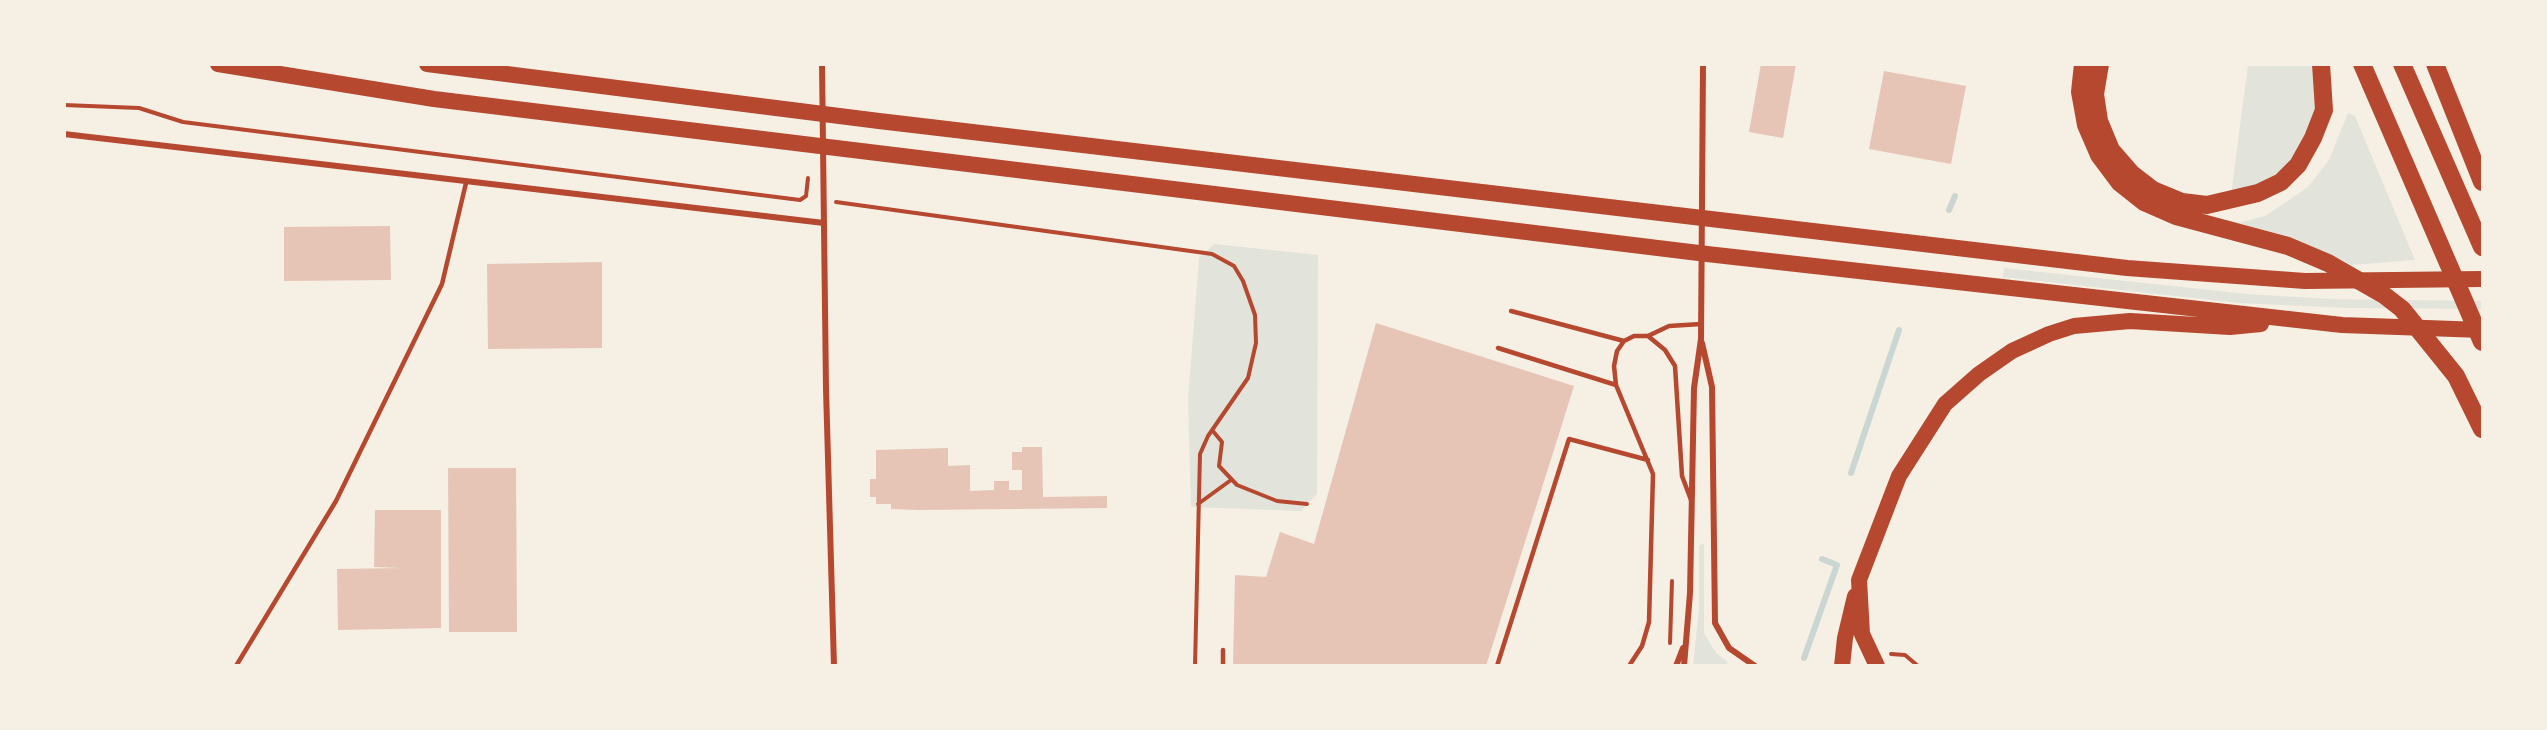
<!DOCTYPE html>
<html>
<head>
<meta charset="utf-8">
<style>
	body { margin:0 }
	#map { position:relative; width:2547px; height:730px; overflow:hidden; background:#f6efe4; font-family:"Alegreya Sans",sans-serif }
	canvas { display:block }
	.frame { position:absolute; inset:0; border:66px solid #f6efe4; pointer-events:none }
</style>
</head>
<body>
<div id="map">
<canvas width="2547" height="730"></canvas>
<div class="frame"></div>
</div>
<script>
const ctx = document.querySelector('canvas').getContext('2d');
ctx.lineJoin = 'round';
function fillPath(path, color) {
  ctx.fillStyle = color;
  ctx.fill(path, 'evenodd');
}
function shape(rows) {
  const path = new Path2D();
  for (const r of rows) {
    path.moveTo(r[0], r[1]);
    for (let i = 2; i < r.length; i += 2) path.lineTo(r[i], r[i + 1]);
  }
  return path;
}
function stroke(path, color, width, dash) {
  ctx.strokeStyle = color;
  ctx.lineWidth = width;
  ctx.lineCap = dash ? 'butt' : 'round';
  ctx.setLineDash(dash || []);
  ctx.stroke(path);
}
const green = shape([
	[2248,65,2323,65,2327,79,2295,168,2230,202],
	[2348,113,2355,116,2415,260,2352,265,2291,237,2238,223,2265,216,2308,187,2329,160],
	[1214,244,1318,255,1317,494,1301,511,1191,507,1188,399,1199,258],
	[2004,268,2247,294,2330,299,2482,301,2482,309,2348,308,2238,303,2003,277],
	[1704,544,1704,633,1716,653,1728,662,1726,665,1693,665,1699,609,1699,545]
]);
const stream = shape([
	[1949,210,1955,196],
	[1851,473,1899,330],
	[1804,658,1837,565,1822,559]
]);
const building = shape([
	[1761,64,1796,64,1783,138,1749,132],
	[1884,71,1966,86,1951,164,1869,149],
	[390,226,391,280,284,281,284,227],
	[602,262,602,348,488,349,487,264],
	[1376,323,1574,386,1486,666,1233,666,1235,575,1266,577,1280,532,1314,544],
	[1022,447,1042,447,1043,497,1107,496,1107,508,918,510,891,509,891,504,876,504,876,497,870,497,870,479,876,479,876,450,948,448,948,466,970,465,970,491,994,490,994,481,1009,481,1009,490,1022,490,1022,470,1012,470,1012,452,1022,452],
	[448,468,516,468,517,632,449,632],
	[375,510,441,510,441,628,338,630,337,569,401,568,374,567]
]);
const path = shape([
	[64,105,139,108,183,122,800,200,806,196,808,178],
	[836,202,1212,254,1234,266,1243,281,1255,315,1256,343,1248,378,1208,436,1200,454,1195,666],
	[1212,430,1222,442,1219,466,1237,485,1277,501,1307,504],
	[1198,504,1231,480],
	[1670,643,1672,581],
	[1891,654,1905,655,1918,666]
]);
const service = shape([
	[1511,311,1624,341],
	[1648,336,1665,350,1675,366,1682,476,1691,500],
	[1498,348,1616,385],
	[1223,650,1223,666],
	[236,666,336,501,442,284,466,183],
	[1497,666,1569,439,1648,460],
	[1629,666,1642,646,1649,622,1653,474,1616,385,1614,366,1617,351,1624,341,1634,336,1648,336,1669,326,1701,324]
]);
const minor = shape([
	[822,64,826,389,834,666],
	[64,134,824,223],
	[1702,343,1712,387,1715,623,1729,648,1755,666],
	[1676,666,1683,648],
	[1684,666,1690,593,1694,388,1701,339,1703,64]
]);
const trunk = shape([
	[218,64,434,99,1707,254,2342,325,2482,330],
	[427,64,879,121,2127,268,2305,281,2482,279],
	[1842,666,1845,638,1855,596],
	[1877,666,1862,634,1859,580,1899,476,1945,404,1979,374,2012,351,2049,334,2074,326,2130,321,2230,327,2261,324]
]);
const motorway = shape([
	[2083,64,2080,92,2086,125,2099,155,2120,183,2144,202,2176,216,2288,246,2328,263,2384,295,2402,309,2456,376,2482,429],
	[2100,64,2095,94,2099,121,2111,150,2131,173,2153,190,2182,202,2207,205,2258,193,2281,182,2298,165,2313,138,2324,110,2321,64],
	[2362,64,2482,342],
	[2402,64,2482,247],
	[2435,64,2482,182]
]);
fillPath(green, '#e2e4dc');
stroke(stream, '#c9d6d2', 6);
fillPath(building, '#e6c5b7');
stroke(path, '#b5482f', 4);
stroke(service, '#b5482f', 4.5);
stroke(minor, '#b5482f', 6);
stroke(trunk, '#b5482f', 16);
stroke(motorway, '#b5482f', 18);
</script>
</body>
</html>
